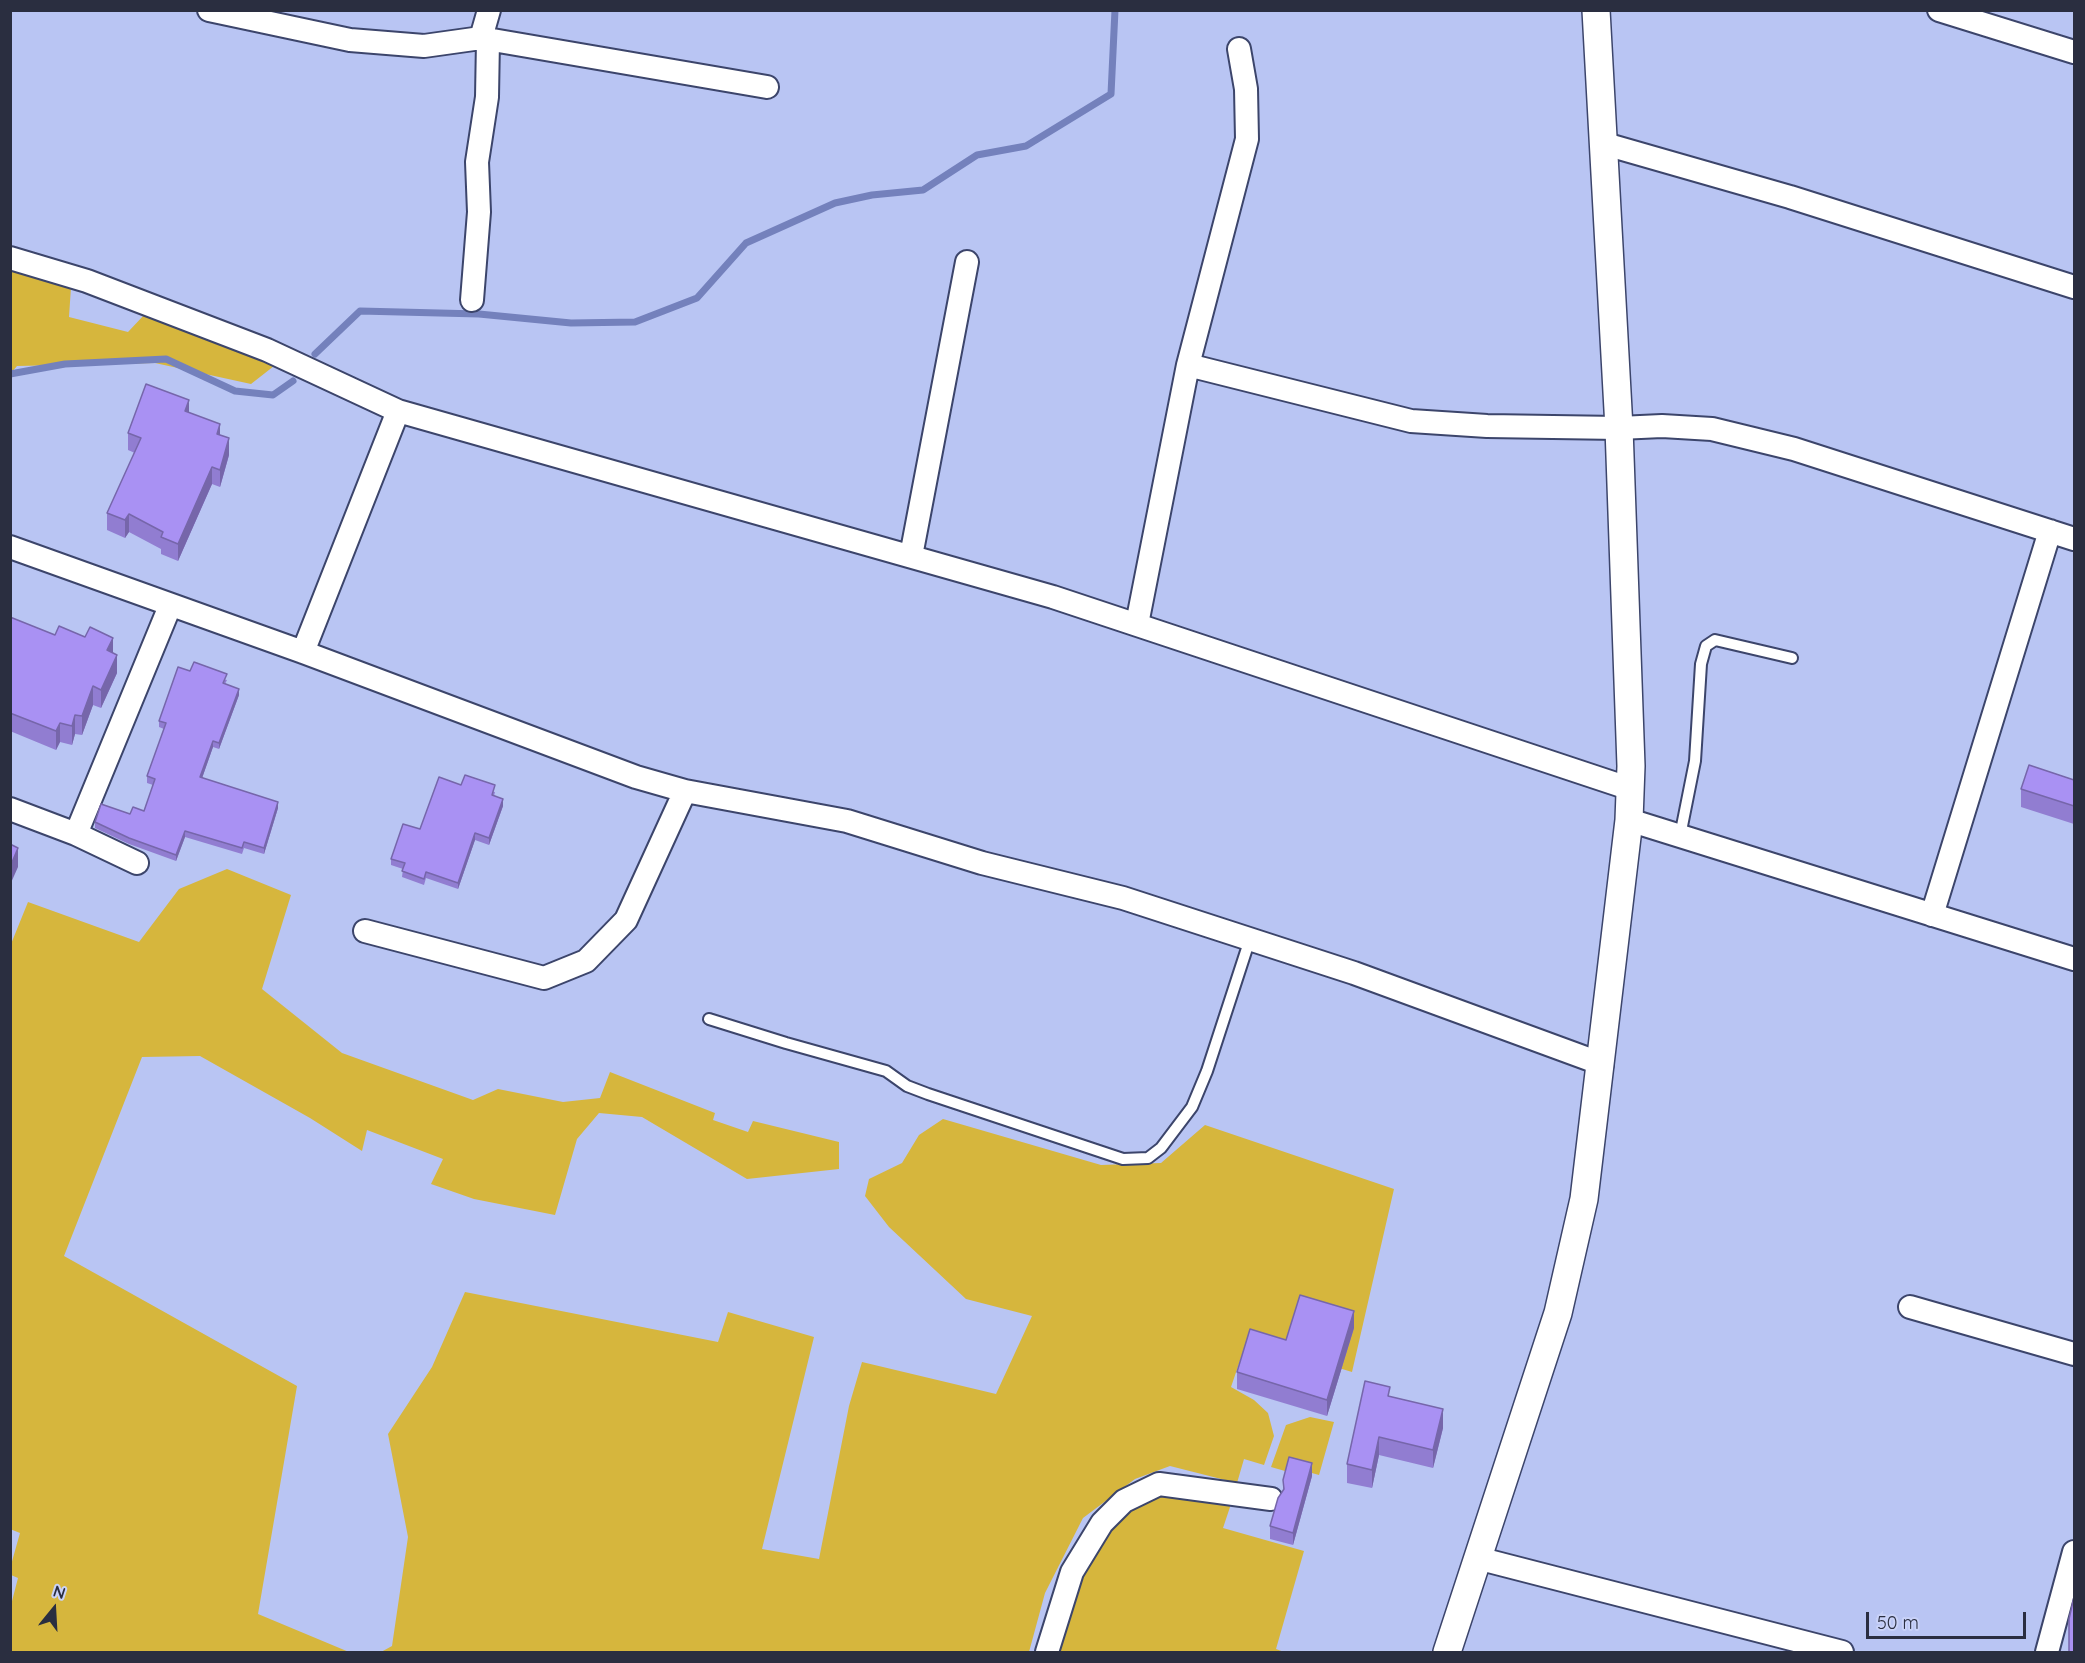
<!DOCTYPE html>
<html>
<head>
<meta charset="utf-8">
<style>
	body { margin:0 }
	#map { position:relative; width:2085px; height:1663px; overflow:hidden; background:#b9c5f3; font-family:Quicksand,sans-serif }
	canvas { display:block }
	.frame { position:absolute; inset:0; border:12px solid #2a2e40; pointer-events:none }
	.north { position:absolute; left:24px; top:1579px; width:60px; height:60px; -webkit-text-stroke:4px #c9d2f8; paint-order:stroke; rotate:18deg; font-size:16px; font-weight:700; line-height:24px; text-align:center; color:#2a2e40 }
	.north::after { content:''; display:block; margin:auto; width:21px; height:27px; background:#2a2e40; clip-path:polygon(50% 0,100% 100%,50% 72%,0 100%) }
	.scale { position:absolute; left:1866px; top:1612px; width:160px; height:27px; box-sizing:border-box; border:3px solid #2a2e40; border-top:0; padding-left:8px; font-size:18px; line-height:21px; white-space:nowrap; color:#2a2e40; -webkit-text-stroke:4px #c9d2f8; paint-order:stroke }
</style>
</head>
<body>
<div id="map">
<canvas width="2085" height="1663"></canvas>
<div class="frame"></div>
<div class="north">N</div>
<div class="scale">50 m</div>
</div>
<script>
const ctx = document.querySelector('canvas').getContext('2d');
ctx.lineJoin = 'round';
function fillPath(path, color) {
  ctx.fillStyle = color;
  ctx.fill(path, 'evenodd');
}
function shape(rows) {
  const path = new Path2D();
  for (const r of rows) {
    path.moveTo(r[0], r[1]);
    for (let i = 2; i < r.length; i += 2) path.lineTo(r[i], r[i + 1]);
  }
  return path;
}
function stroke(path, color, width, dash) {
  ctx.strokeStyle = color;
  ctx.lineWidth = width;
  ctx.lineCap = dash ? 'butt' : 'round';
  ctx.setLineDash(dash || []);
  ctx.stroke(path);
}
const green = shape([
	[10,270,71,287,69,317,128,332,144,315,274,366,251,384,155,363,17,366,11,373],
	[227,869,291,895,262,989,342,1053,473,1100,498,1089,563,1102,600,1098,610,1072,715,1113,713,1120,748,1132,753,1121,839,1142,839,1169,747,1179,642,1117,599,1113,577,1139,555,1215,474,1199,431,1184,443,1159,367,1130,362,1151,310,1118,200,1056,142,1057,64,1256,297,1386,258,1614,349,1652,11,1652,11,1605,18,1578,11,1575,11,1565,20,1533,10,1529,11,944,28,902,139,942,179,889],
	[943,1119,1101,1165,1161,1163,1205,1125,1394,1189,1352,1372,1247,1340,1231,1387,1254,1400,1268,1413,1274,1436,1264,1465,1244,1459,1237,1483,1170,1466,1135,1479,1083,1518,1045,1593,1029,1652,381,1652,392,1646,408,1537,388,1434,432,1367,465,1292,718,1342,728,1312,814,1337,762,1549,819,1559,849,1406,862,1362,996,1394,1032,1316,966,1299,889,1227,865,1196,869,1179,902,1163,919,1135],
	[1310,1417,1334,1422,1319,1475,1287,1466,1285,1471,1271,1467,1286,1425],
	[1166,1492,1228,1502,1230,1507,1223,1528,1304,1551,1276,1649,1284,1652,1053,1652,1076,1576,1127,1507]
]);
const stream = shape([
	[315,354,360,311,479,314,571,323,635,322,697,298,746,243,835,203,872,195,923,190,977,155,1026,146,1111,94,1115,10],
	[10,374,65,364,166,359,235,391,273,395,293,381]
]);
const service = shape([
	[1680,836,1695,761,1701,664,1706,646,1715,640,1792,658],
	[709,1019,786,1043,886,1071,907,1086,928,1094,1123,1159,1148,1158,1161,1148,1192,1107,1207,1071,1250,939]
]);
const minor = shape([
	[209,10,350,40,424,46,481,38,767,87],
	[1939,10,2074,52],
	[481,38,489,10],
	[1605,144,1790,197,2074,287],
	[10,258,87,281,267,350,398,411,1053,597,1631,789],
	[472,300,479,212,477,162,487,97,488,40],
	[1188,365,1411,421,1487,426,1619,428,1662,426,1712,429,1794,449,2074,539],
	[10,547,303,652,636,777,685,791,847,821,982,863,1123,898,1354,973,1602,1064],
	[911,556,967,262],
	[1137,624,1188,365,1247,139,1246,89,1239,49],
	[303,652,398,411],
	[10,809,76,834,137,863],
	[1629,820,2074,959],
	[76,834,170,606],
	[1932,915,2050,531],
	[365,931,544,978,586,961,626,920,685,791],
	[1910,1307,2074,1354],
	[1477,1558,1842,1652],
	[1047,1652,1072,1572,1102,1523,1124,1501,1159,1484,1271,1499],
	[2047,1652,2074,1552]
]);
const tertiary = shape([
	[1447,1652,1558,1313,1584,1199,1629,820,1631,766,1619,428,1596,10]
]);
const wall = shape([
	[189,412,220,435,229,455,220,487,212,484,178,561,161,554,161,549,129,532,125,538,107,530,107,513,135,453,128,450,128,433],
	[10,618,55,635,113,653,117,673,101,708,93,705,82,735,75,734,72,745,60,742,56,750,10,731],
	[190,671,227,680,225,684,239,695,219,749,213,747,202,778,278,808,264,854,244,848,242,854,185,837,176,861,129,844,95,828,95,822,144,811,153,785,147,783,147,776,164,729,159,727,159,721],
	[2074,780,2074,824,2021,807,2021,789],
	[461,785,495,792,494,796,503,806,489,845,475,840,458,889,426,878,424,885,402,877,403,869,391,865,391,859],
	[1354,1328,1327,1416,1237,1389,1237,1372,1286,1340],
	[1390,1396,1443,1428,1433,1468,1379,1455,1372,1488,1347,1483,1347,1464],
	[1312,1476,1293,1545,1270,1539,1270,1526,1283,1491,1283,1480]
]);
const shadedWall = shape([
	[189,400,189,418,185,411],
	[220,424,220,441,217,434],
	[229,438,229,455,220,487,220,470],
	[212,467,212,484,178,561,178,544],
	[129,514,129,532,125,538,125,520],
	[113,638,113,657,107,650],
	[117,655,117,673,101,708,101,690],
	[93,686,93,705,82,735,82,716],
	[239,689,239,695,219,749,219,743],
	[75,715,75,734,72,745,72,726],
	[60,723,60,742,56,750,56,731],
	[213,741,213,747,200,784,200,777],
	[503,799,503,806,489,845,489,838],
	[278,802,278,808,264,854,264,848],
	[185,831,185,837,176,861,176,855],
	[475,833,475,840,458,889,458,883],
	[18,848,18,867,10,885,10,867],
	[1354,1311,1354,1328,1327,1416,1327,1400],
	[1443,1409,1443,1428,1433,1468,1433,1450],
	[1379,1437,1379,1455,1372,1488,1372,1470],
	[1312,1463,1312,1476,1293,1545,1293,1533]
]);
const building = shape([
	[146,384,189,400,185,411,220,424,217,434,229,438,220,470,212,467,178,544,161,537,163,532,129,514,125,520,107,513,141,438,128,433,146,384],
	[10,617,55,635,59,626,85,637,90,627,113,638,107,650,117,655,101,690,93,686,82,716,75,715,72,726,60,723,56,731,10,713,10,617],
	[194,662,227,674,223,683,239,689,219,743,213,741,200,777,278,802,264,848,244,842,242,848,185,831,176,855,129,838,95,822,101,804,130,814,133,807,144,811,155,779,147,776,166,723,159,721,178,667,190,671,194,662],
	[2029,765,2074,780,2074,806,2021,789,2029,765],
	[465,775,495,785,492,795,503,799,489,838,475,833,458,883,426,872,424,879,402,871,405,863,391,859,403,824,420,829,439,777,461,785,465,775],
	[10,844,18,848,10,867,10,844],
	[1300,1295,1354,1311,1327,1400,1237,1372,1250,1329,1286,1340,1300,1295],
	[1365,1381,1390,1387,1388,1396,1443,1409,1433,1450,1379,1437,1372,1470,1347,1464,1365,1381],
	[1289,1457,1312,1463,1293,1533,1270,1526,1278,1498,1284,1489,1283,1480,1289,1457],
	[2074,1597,2074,1652,2069,1652,2069,1619,2074,1597]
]);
fillPath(green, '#d6b63d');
stroke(stream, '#7481bc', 7);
stroke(service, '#3c456b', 14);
stroke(minor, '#3c456b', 26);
stroke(tertiary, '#3c456b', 30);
stroke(service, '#fff', 10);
stroke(minor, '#fff', 22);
stroke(tertiary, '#fff', 27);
fillPath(wall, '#917dd1');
fillPath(shadedWall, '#7666aa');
fillPath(building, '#a991f3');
stroke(building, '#7666aa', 1.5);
</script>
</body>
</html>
